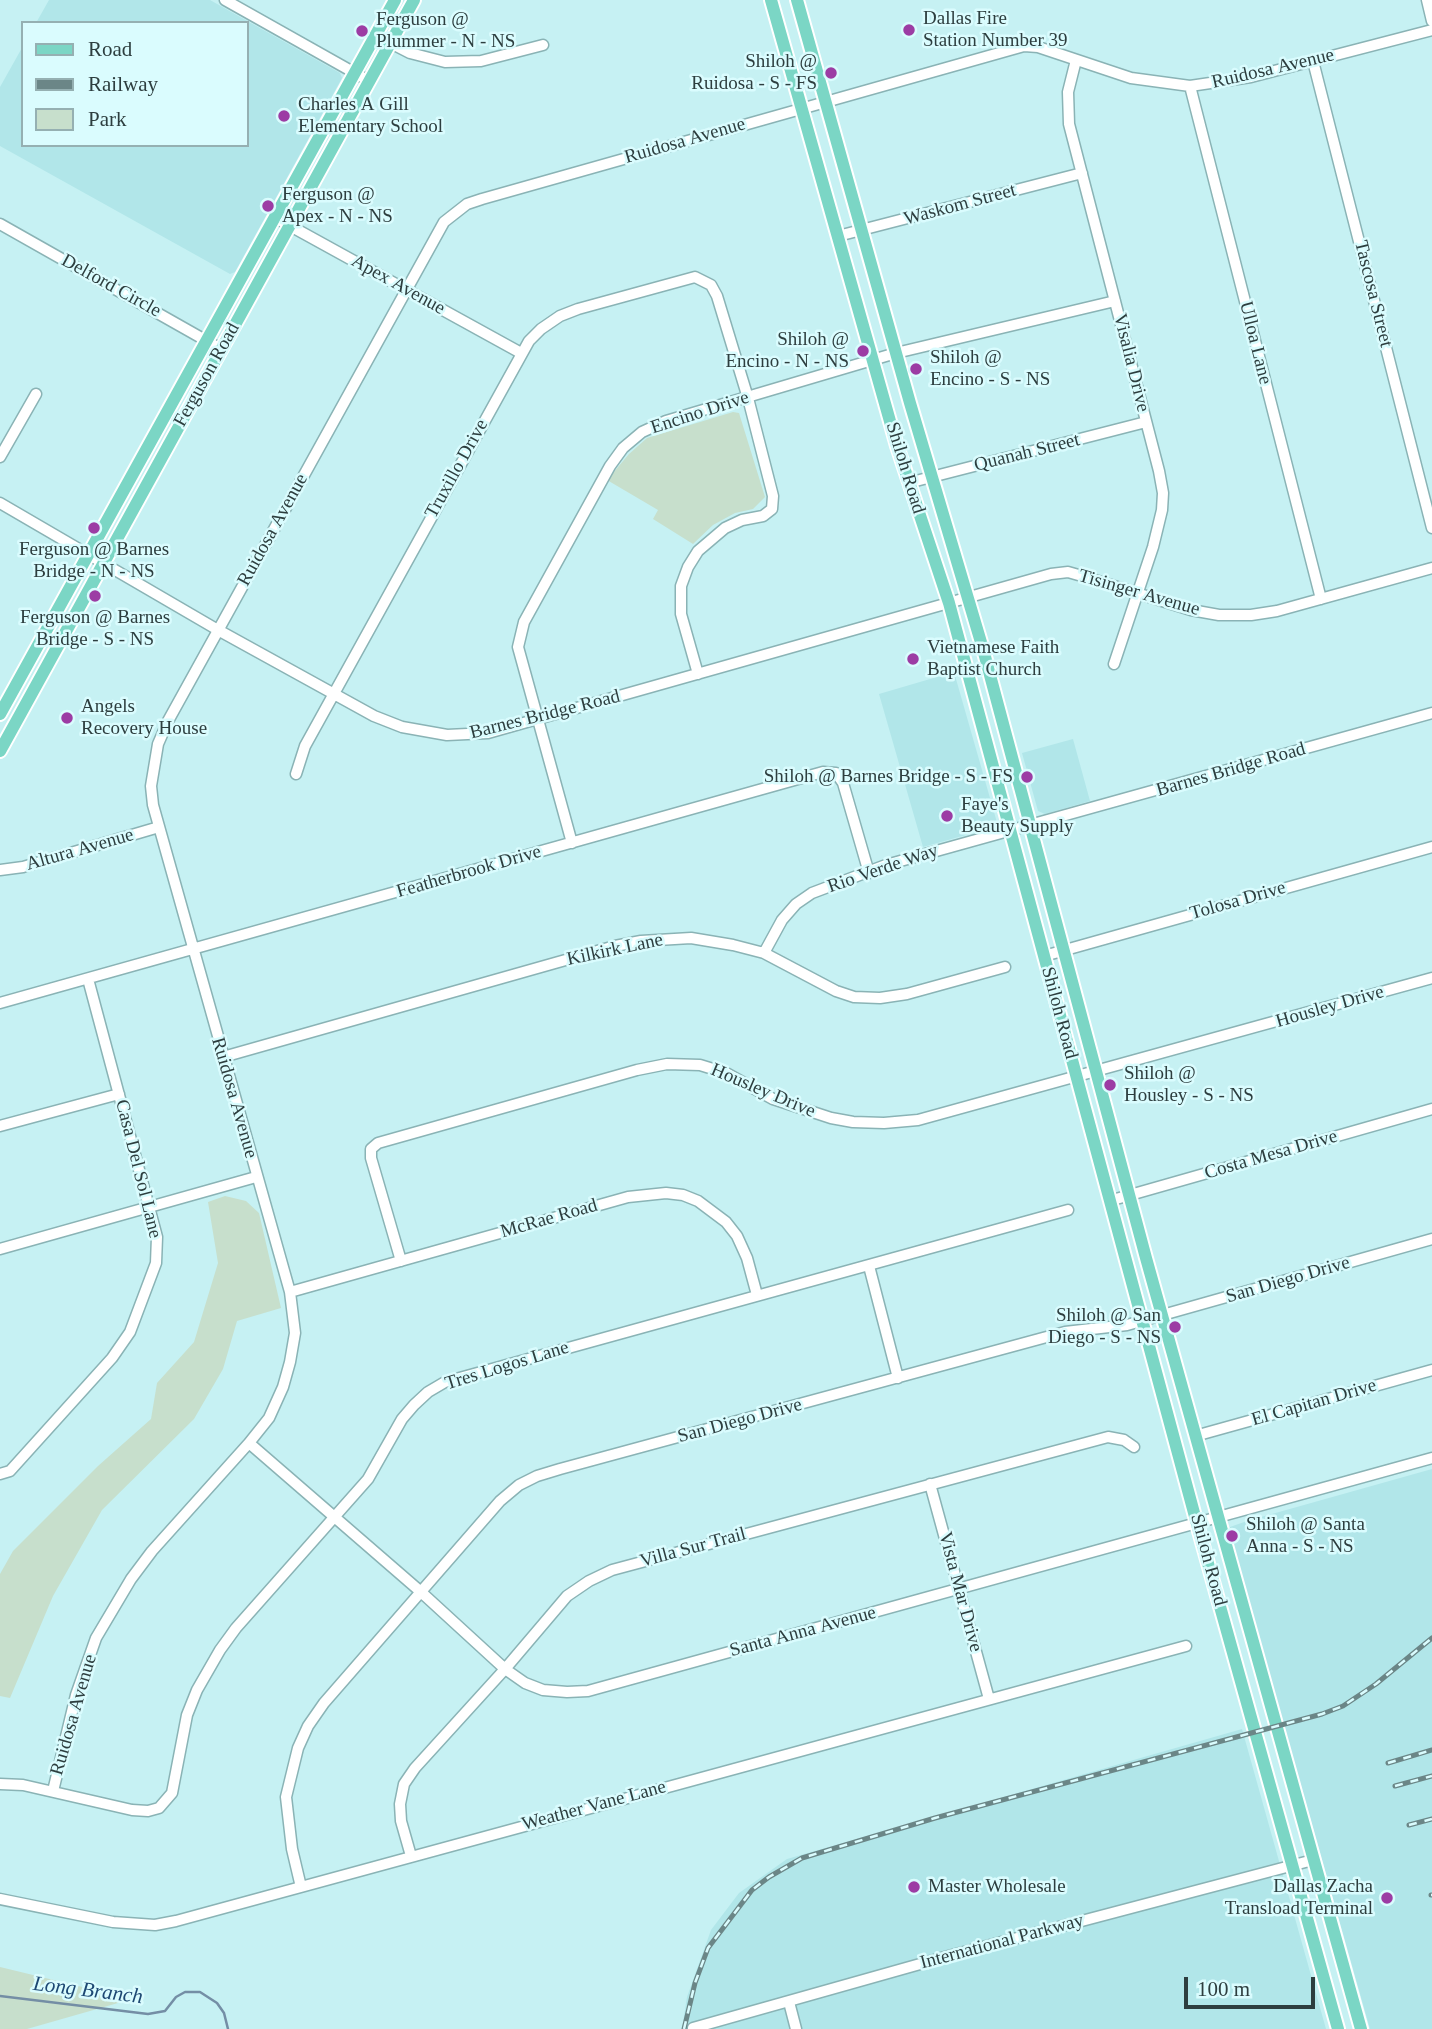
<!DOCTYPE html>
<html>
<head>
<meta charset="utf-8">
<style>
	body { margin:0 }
	#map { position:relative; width:1432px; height:2029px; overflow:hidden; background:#c6f1f3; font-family:"Times New Roman",serif }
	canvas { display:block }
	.legend { position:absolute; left:21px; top:21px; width:228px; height:126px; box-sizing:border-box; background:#dafcfe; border:2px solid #95b0b2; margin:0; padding:9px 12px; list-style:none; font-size:21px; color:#2d3e3f }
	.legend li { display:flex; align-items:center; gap:14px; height:35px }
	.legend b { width:35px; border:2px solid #95b0b2 }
	.scale { position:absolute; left:1184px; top:1977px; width:131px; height:32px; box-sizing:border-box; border:4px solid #2d3e3f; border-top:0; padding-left:9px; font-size:21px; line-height:24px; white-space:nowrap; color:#2d3e3f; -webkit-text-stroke:5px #dafcfe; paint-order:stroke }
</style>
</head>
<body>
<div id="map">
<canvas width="1432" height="2029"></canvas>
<ul class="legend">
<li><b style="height:9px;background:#7bd6c5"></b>Road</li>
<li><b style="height:9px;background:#6b8687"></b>Railway</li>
<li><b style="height:19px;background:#c7dfcc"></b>Park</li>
</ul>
<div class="scale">100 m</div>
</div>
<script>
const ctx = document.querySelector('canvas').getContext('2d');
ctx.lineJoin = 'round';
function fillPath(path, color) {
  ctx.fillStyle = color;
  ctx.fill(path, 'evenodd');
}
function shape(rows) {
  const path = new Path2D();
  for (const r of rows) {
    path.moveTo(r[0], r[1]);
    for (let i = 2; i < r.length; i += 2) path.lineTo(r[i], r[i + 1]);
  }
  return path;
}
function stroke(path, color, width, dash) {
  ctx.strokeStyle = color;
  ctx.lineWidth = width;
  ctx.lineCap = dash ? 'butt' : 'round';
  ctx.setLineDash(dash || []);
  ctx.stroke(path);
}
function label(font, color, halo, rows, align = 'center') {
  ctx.font = font + ' "Times New Roman",serif';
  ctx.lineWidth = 5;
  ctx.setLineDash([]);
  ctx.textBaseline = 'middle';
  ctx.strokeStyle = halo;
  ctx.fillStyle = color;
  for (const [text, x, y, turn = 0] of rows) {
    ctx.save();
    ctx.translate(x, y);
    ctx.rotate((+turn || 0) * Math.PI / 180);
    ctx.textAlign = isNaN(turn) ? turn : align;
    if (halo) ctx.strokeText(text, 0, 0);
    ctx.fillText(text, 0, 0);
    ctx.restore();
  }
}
const built = shape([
	[49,0,210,0,340,73,342,78,235,272,230,274,0,146,0,87,23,46,23,145,247,145,247,23,36,23],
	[954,672,998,826,923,847,879,694],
	[1073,739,1090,801,1045,814,1038,811,1022,753],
	[1432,1469,1432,2029,1370,2029,1229,1532,1230,1527,1247,1521],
	[1242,1729,1326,2029,682,2029,687,1997,711,1930,739,1893,787,1859]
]);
const green = shape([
	[733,412,739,413,765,497,753,509,735,513,713,525,693,544,653,519,658,510,607,480,629,454,647,438],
	[225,1196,246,1201,259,1213,281,1308,237,1321,223,1369,194,1419,102,1510,53,1596,10,1698,0,1696,0,1574,13,1551,98,1466,151,1419,157,1383,194,1342,218,1263,208,1202],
	[0,1967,132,1999,27,2029,0,2029]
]);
const stream = shape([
	[0,1996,148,2014,165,2011,176,1997,185,1992,200,1992,217,2003,224,2013,228,2029]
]);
const minor = shape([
	[225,0,369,81],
	[1427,0,1432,21],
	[375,35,410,53,445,62,481,61,543,45],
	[1076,60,1068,92,1069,124,1159,471,1163,493,1162,510,1153,547,1114,664],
	[1313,61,1432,528],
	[1190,86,1321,599],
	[274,217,521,353],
	[0,224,221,349],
	[838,236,1082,173],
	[0,457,36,394],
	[908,483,1146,422],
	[0,503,218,630,374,716,402,727,447,735,488,733,1051,574,1068,572,1082,576,1191,610,1219,615,1251,615,1277,611,1432,568],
	[296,774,305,746,529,341,541,329,560,316,578,309,695,277,711,285,717,296,748,398,773,496,772,509,763,516,742,520,725,528,698,551,688,567,681,586,681,614,698,674],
	[572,843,518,647,524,622,610,466,623,448,642,432,666,421,896,353,1115,301],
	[0,870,23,867,159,827],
	[764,953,782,920,796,904,812,893,886,865,1432,713],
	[1044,956,1432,847],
	[0,1003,823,772,836,773,843,783,869,873],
	[223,1057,615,946,641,941,691,938,733,945,764,953,836,991,854,997,880,998,907,994,1005,967],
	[0,1126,119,1094],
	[1109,1201,1432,1109],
	[0,1249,256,1177],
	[401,1261,371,1158,371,1149,378,1143,637,1070,667,1064,700,1065,726,1073,773,1099,831,1118,853,1122,884,1123,918,1120,1432,978],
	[869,1266,898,1378],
	[290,1292,628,1197,666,1193,683,1195,698,1201,726,1222,737,1236,747,1258,757,1295],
	[1195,1436,1432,1370],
	[249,1443,421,1592,505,1669,525,1683,543,1690,567,1692,588,1691,1432,1458],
	[0,1474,10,1471,112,1358,130,1332,156,1263,157,1237,88,979],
	[930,1484,989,1699],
	[0,1784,23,1785,132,1810,148,1811,159,1808,172,1793,187,1715,197,1690,220,1650,236,1628,368,1479,402,1419,414,1405,428,1392,445,1382,1068,1210],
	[53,1791,76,1695,96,1638,131,1579,152,1551,249,1443,269,1418,283,1387,290,1362,295,1333,290,1292,153,805,151,786,158,744,168,721,444,222,467,204,482,199,1024,46,1038,47,1131,78,1190,86,1251,77,1432,30],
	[411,1856,401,1821,400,1804,404,1784,415,1768,505,1669,567,1596,589,1581,612,1570,1108,1437,1124,1440,1134,1447],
	[301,1887,292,1849,286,1797,298,1748,308,1726,324,1703,500,1501,519,1485,537,1476,560,1469,1065,1332,1127,1325,1432,1239],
	[0,1899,113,1922,155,1925,176,1921,1186,1646],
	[789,2002,796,2029],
	[693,2028,945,1957,1313,1860]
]);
const major = shape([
	[771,0,897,446,949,603,1197,1524,1338,2029],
	[797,0,910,403,983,649,1146,1258,1361,2029],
	[0,714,395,0],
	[0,751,414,0]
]);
const rail = shape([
	[1388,1763,1432,1750],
	[1395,1786,1432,1776],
	[1409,1825,1432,1819],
	[1431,1895,1432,1895],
	[684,2029,695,1983,708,1948,752,1890,769,1877,802,1858,935,1818,1322,1714,1343,1706,1376,1684,1432,1638]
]);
const markers = [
	[909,30,7,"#9c3ca4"],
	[362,31,7,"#9c3ca4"],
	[831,73,7,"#9c3ca4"],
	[284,116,7,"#9c3ca4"],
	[268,206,7,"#9c3ca4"],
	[863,351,7,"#9c3ca4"],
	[916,369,7,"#9c3ca4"],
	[94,528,7,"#9c3ca4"],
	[95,596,7,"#9c3ca4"],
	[913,659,7,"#9c3ca4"],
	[67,718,7,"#9c3ca4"],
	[1027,777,7,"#9c3ca4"],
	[947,816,7,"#9c3ca4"],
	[1110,1085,7,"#9c3ca4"],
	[1175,1327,7,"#9c3ca4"],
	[1232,1536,7,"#9c3ca4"],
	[914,1887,7,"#9c3ca4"],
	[1387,1898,7,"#9c3ca4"]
];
const poiNames = [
	["Dallas Fire",923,19],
	["Station Number 39",923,41],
	["Ferguson @",376,20],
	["Plummer - N - NS",376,42],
	["Shiloh @",817,62,"right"],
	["Ruidosa - S - FS",817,84,"right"],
	["Charles A Gill",298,105],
	["Elementary School",298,127],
	["Ferguson @",282,195],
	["Apex - N - NS",282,217],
	["Shiloh @",849,340,"right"],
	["Encino - N - NS",849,362,"right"],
	["Shiloh @",930,358],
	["Encino - S - NS",930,380],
	["Ferguson @ Barnes",94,550,"center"],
	["Bridge - N - NS",94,572,"center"],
	["Ferguson @ Barnes",95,618,"center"],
	["Bridge - S - NS",95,640,"center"],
	["Vietnamese Faith",927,648],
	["Baptist Church",927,670],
	["Angels",81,707],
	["Recovery House",81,729],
	["Shiloh @ Barnes Bridge - S - FS",1013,777,"right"],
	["Faye's",961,805],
	["Beauty Supply",961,827],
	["Shiloh @",1124,1074],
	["Housley - S - NS",1124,1096],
	["Shiloh @ San",1161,1316,"right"],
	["Diego - S - NS",1161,1338,"right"],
	["Shiloh @ Santa",1246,1525],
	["Anna - S - NS",1246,1547],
	["Master Wholesale",928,1887],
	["Dallas Zacha",1373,1887,"right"],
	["Transload Terminal",1373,1909,"right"]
];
const streetNames = [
	["Ruidosa Avenue",1273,69,-13],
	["Ruidosa Avenue",685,141,-16],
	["Waskom Street",960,205,-15],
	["Apex Avenue",398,285,29],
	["Delford Circle",111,286,29],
	["Tascosa Street",1373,294,76],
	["Ulloa Lane",1255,343,76],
	["Visalia Drive",1131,363,76],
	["Ferguson Road",207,375,-61],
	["Encino Drive",700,413,-18],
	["Quanah Street",1027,453,-14],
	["Shiloh Road",905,468,73],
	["Truxillo Drive",457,469,-61],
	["Ruidosa Avenue",273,530,-61],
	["Tisinger Avenue",1139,593,16],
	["Barnes Bridge Road",545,715,-14],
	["Barnes Bridge Road",1231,770,-16],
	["Altura Avenue",80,850,-16],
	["Rio Verde Way",883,869,-19],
	["Featherbrook Drive",469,872,-16],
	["Tolosa Drive",1238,901,-16],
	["Kilkirk Lane",615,950,-12],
	["Housley Drive",1330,1007,-16],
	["Shiloh Road",1059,1013,75],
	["Housley Drive",763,1091,23],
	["Ruidosa Avenue",234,1098,74],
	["Costa Mesa Drive",1271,1155,-16],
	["Casa Del Sol Lane",138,1169,76],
	["McRae Road",549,1219,-16],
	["San Diego Drive",1288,1280,-16],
	["Tres Logos Lane",507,1366,-17],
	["El Capitan Drive",1314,1403,-16],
	["San Diego Drive",740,1421,-15],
	["Villa Sur Trail",693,1548,-15],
	["Shiloh Road",1208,1560,75],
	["Vista Mar Drive",960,1592,75],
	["Santa Anna Avenue",803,1632,-15],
	["Ruidosa Avenue",74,1715,-74],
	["Weather Vane Lane",594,1806,-15],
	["International Parkway",1002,1942,-15]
];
const waterNames = [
	["Long Branch",88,1991,7]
];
fillPath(built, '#b1e6e9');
fillPath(green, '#c7dfcc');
stroke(stream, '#748ea5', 2.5);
stroke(minor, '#8ab3b5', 13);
stroke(major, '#fff', 16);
stroke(minor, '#fff', 10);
stroke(major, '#7bd6c5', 12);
stroke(rail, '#6b8687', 5);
stroke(rail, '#dafcfe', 2.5, [8]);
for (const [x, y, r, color] of markers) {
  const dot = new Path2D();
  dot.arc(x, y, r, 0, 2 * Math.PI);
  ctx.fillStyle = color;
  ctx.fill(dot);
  stroke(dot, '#dafcfe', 2.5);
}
label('19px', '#2d3e3f', '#dafcfe', poiNames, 'left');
label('19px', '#2d3e3f', '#dafcfe', streetNames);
label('italic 21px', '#1d4873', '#dafcfe', waterNames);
</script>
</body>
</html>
